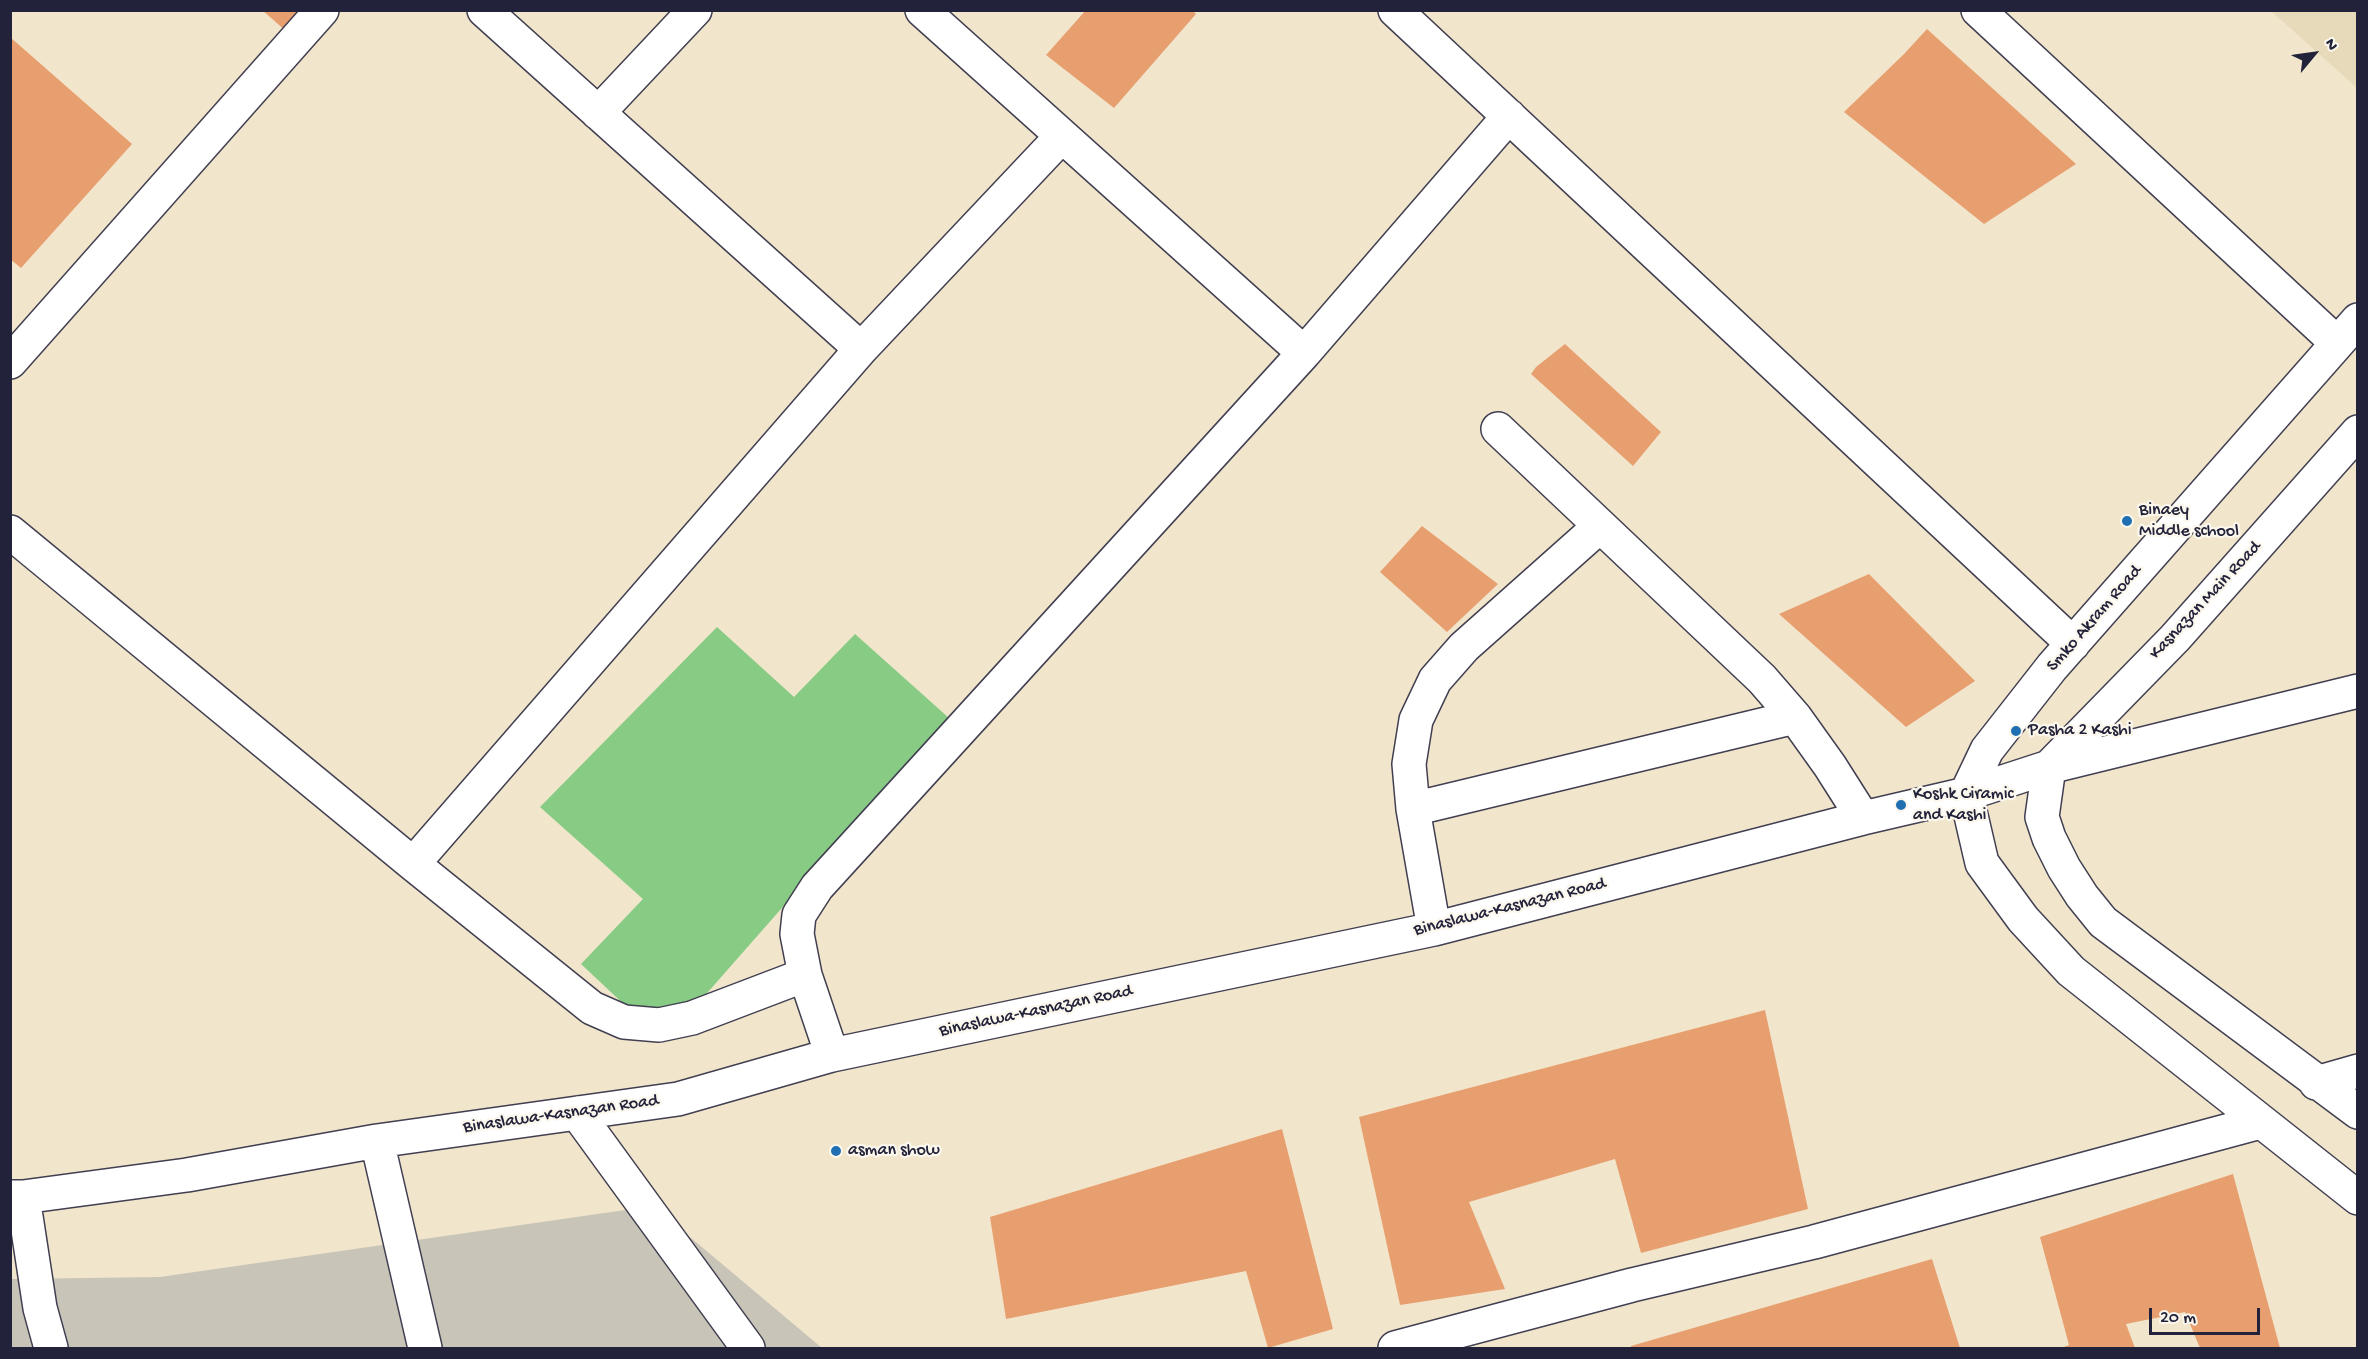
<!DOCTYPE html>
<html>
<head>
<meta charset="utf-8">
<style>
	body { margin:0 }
	#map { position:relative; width:2368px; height:1359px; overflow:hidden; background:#f1e6cc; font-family:"Gochi Hand",sans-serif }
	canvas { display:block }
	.frame { position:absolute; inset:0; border:12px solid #22223b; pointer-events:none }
	.north { position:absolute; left:2284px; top:24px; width:60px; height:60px; -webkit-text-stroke:4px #fbf7ec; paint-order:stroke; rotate:61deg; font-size:16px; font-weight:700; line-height:24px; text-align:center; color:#22223b }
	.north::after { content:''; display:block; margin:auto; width:21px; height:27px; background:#22223b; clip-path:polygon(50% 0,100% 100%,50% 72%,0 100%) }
	.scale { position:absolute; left:2149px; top:1308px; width:111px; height:27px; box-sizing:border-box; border:3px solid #22223b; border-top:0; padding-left:8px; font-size:18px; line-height:21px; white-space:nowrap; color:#22223b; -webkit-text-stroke:4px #fbf7ec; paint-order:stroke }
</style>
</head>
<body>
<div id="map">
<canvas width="2368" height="1359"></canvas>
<div class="frame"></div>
<div class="north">N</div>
<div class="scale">20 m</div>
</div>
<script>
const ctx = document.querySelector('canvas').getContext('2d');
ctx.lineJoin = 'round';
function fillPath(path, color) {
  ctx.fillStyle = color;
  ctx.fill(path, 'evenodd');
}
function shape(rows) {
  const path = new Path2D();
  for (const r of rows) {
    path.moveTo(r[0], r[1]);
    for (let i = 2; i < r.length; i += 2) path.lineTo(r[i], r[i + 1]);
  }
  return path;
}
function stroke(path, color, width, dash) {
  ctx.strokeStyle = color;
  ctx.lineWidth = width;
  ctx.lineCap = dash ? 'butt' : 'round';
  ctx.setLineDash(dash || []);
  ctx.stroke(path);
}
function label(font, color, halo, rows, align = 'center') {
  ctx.font = font + ' "Gochi Hand",sans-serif';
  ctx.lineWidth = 4.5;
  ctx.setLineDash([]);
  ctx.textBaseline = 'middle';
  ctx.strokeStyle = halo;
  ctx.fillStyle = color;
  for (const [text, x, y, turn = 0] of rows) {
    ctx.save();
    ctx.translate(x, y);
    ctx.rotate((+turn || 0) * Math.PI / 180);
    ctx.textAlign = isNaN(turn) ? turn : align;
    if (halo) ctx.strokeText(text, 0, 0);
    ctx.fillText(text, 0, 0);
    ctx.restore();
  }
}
const built = shape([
	[2271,11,2357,11,2357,88]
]);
const industrial = shape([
	[653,1206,822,1348,11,1348,10,1279,160,1277]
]);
const green = shape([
	[717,627,794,697,855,634,949,718,664,1042,581,964,643,899,540,807]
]);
const building = shape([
	[262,10,321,10,295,39],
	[1086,10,1192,10,1196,14,1114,108,1046,55],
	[1927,29,2076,164,1984,224,1844,112,1904,54],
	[10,37,132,144,21,268,10,259],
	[1565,344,1661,432,1633,466,1531,374,1536,367],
	[1422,526,1498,584,1447,632,1380,572],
	[1869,574,1975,681,1906,727,1779,614],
	[1765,1010,1808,1209,1641,1253,1615,1159,1469,1202,1505,1289,1400,1305,1359,1117],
	[1282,1129,1333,1329,1268,1348,1246,1271,1006,1319,990,1217],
	[2233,1174,2280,1348,2200,1348,2185,1312,2126,1324,2135,1348,2061,1348,2069,1345,2040,1237],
	[1932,1259,1960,1348,1631,1348,1631,1346]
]);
const minor = shape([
	[484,10,861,349],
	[922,10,1304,353],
	[1395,10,2073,644],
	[1978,10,2337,343],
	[598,113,695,10],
	[2358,320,2052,667,1987,750,1966,794,1982,863,2023,919,2071,971,2358,1198],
	[10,362,322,10],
	[1498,429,1762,679,1795,717,1830,766,1863,818],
	[10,532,413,864,592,1008,624,1022,659,1025,692,1018,805,975],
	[2049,767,2042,817,2049,838,2064,868,2082,896,2103,922,2358,1112],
	[2049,767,2175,638,2358,432],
	[1413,809,1795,717],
	[413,864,861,349,1061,137],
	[1434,929,1413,809,1409,764,1416,720,1435,680,1464,647,1600,526],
	[832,1055,805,975,797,934,799,915,817,887,1304,353,1509,116],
	[2316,1083,2358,1071],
	[577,1113,748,1348],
	[377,1141,425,1348],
	[10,1197,23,1197,187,1175,377,1141,678,1099,832,1055,1434,929,1863,818,1966,794,2049,767,2358,691],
	[23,1197,40,1308,51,1348],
	[1395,1348,1632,1285,1814,1242,2260,1122]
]);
const markers = [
	[2127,521,6,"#1f6fb2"],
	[2016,731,6,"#1f6fb2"],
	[1901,805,6,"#1f6fb2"],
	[836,1151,6,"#1f6fb2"]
];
const poiNames = [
	["Binaey",2139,511],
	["Middle school",2139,532],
	["Pasha 2 Kashi",2028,731],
	["Koshk Ciramic",1913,795],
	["and Kashi",1913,816],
	["asman show",848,1151]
];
const streetNames = [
	["Kasnazan Main Road",2206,601,-47],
	["Smko Akram Road",2095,619,-49],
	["Binaslawa-Kasnazan Road",1510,908,-14],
	["Binaslawa-Kasnazan Road",1036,1012,-12],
	["Binaslawa-Kasnazan Road",561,1115,-8]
];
fillPath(built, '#e6daba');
fillPath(industrial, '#c8c4b8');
fillPath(green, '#87cb84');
fillPath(building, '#e89f70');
stroke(minor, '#413f51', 36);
stroke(minor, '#fff', 33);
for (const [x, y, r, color] of markers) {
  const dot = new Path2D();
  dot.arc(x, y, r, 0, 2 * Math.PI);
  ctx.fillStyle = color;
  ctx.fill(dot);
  stroke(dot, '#fbf7ec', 2);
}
label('18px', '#22223b', '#fbf7ec', poiNames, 'left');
label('18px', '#22223b', '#fbf7ec', streetNames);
</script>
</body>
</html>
